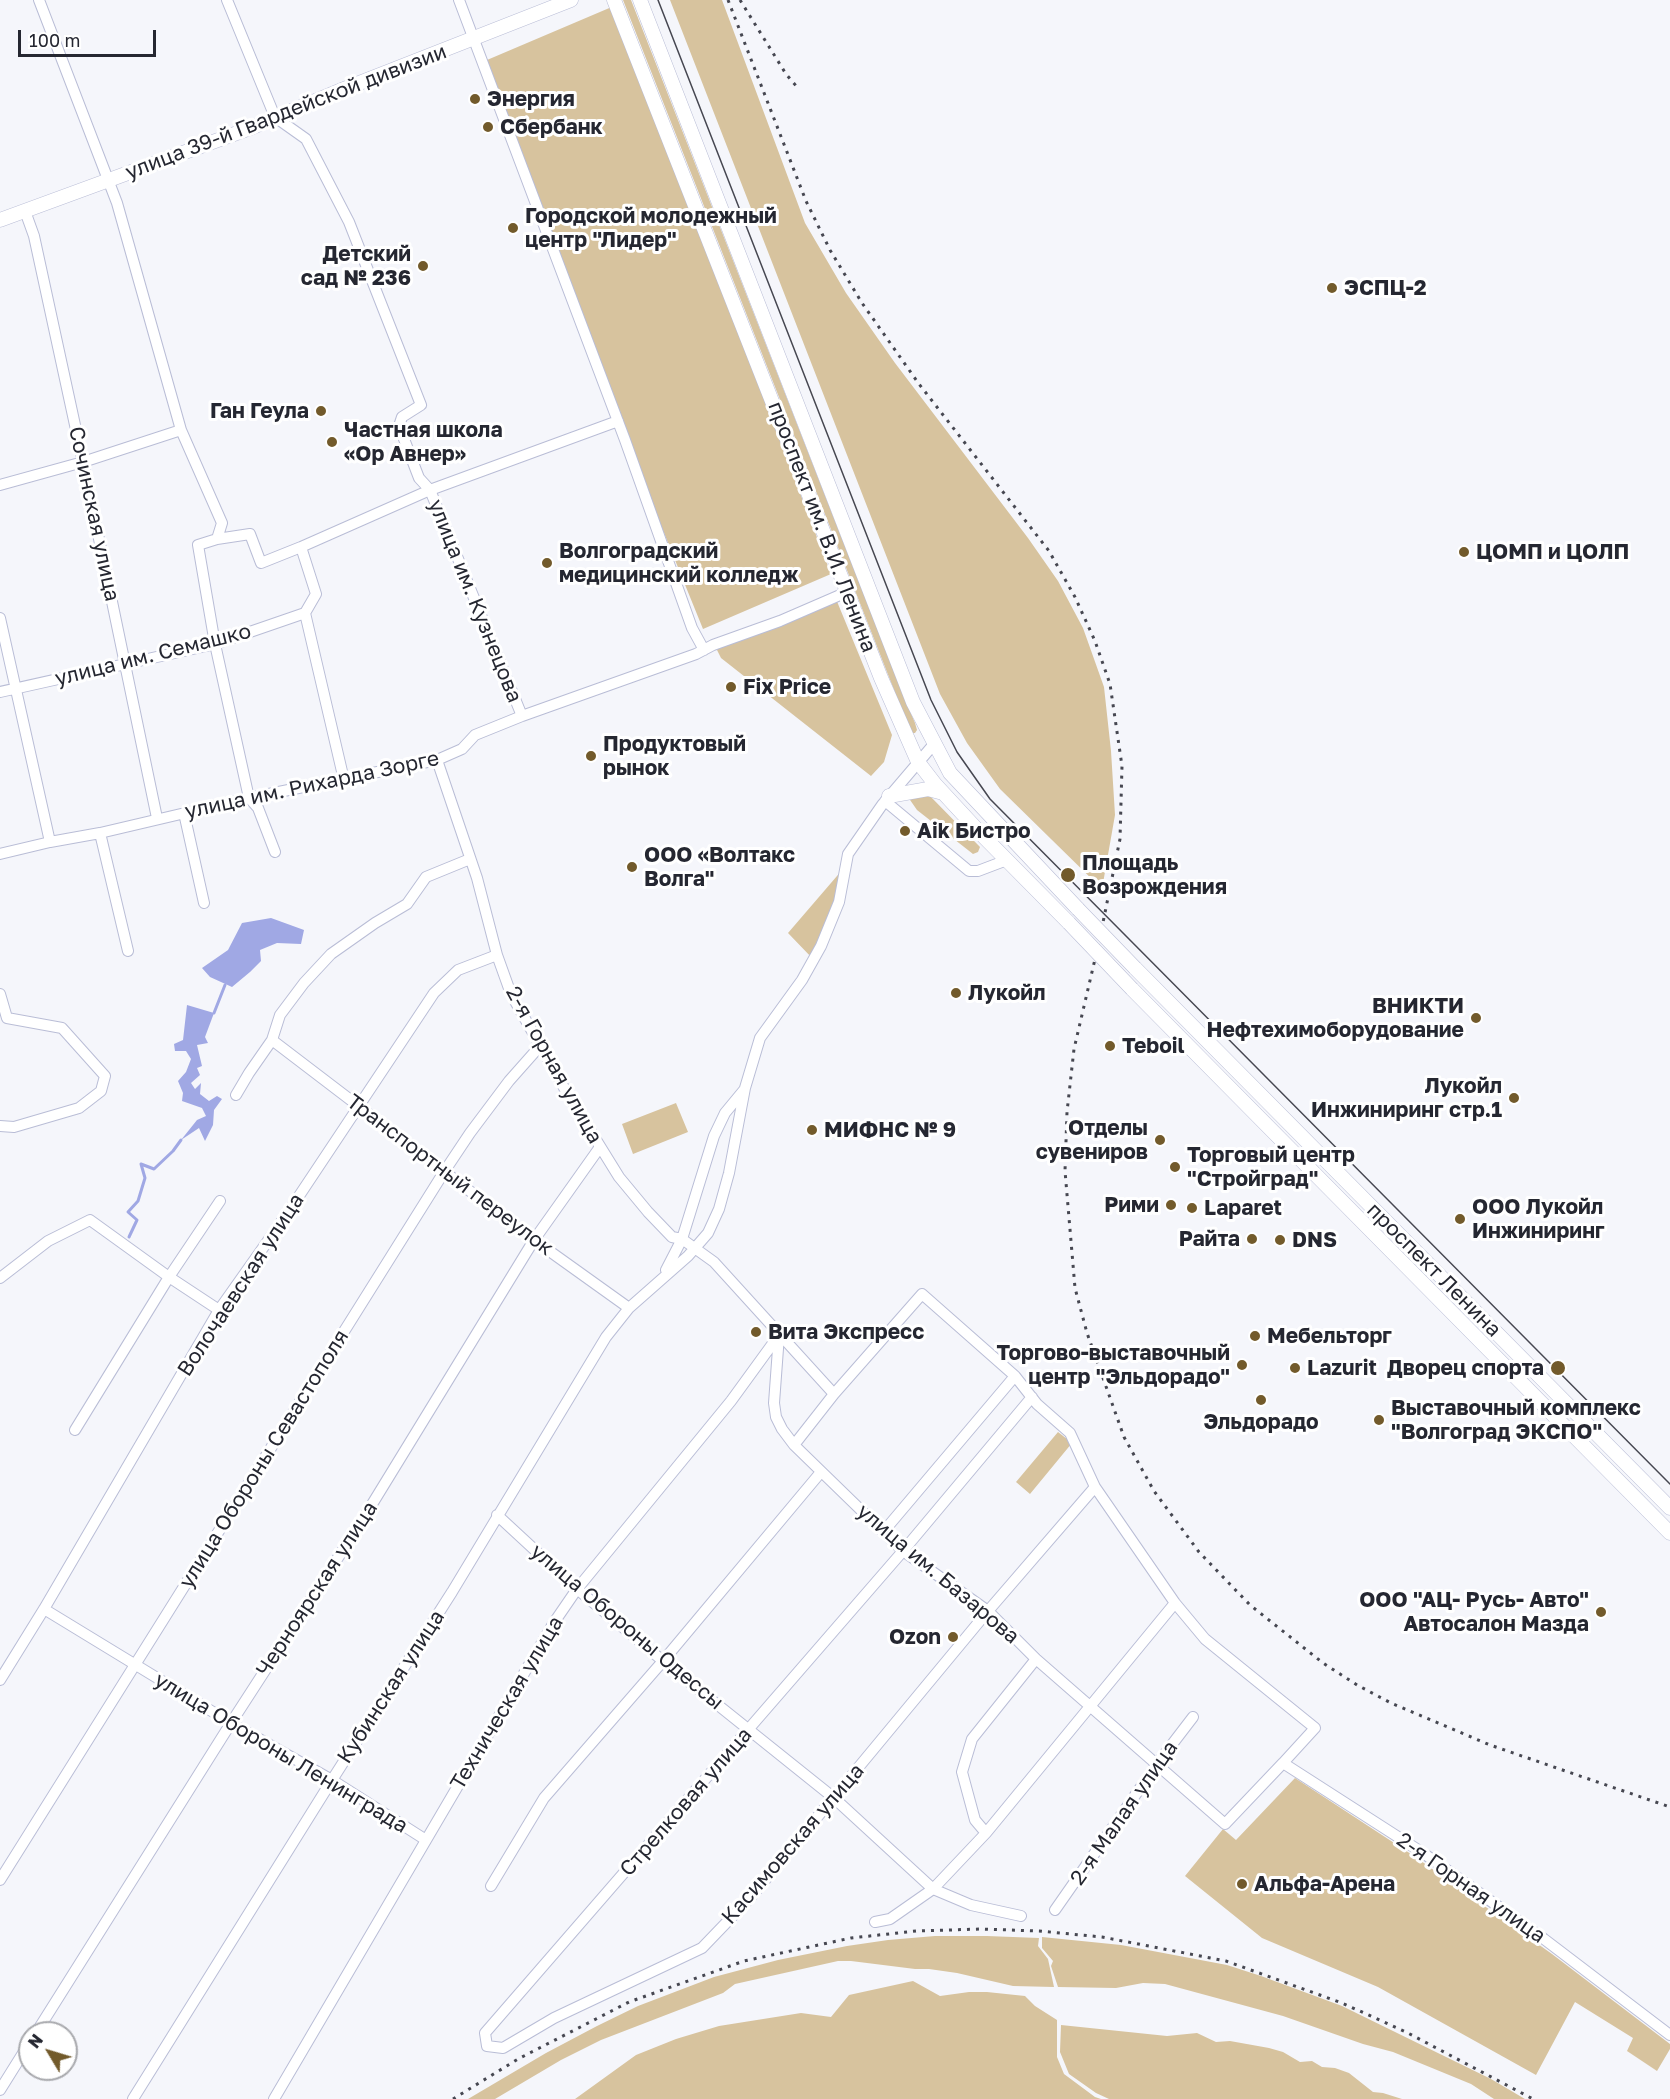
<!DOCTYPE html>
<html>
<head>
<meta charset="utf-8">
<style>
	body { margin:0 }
	#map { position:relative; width:1670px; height:2099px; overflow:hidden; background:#f5f6fb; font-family:"Golos Text",sans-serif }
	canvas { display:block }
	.north { position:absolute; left:18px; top:2021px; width:60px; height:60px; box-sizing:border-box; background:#fff; border:2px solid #a8a9ad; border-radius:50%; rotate:308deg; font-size:16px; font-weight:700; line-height:24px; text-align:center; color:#252731 }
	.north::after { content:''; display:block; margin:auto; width:21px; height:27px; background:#725a2b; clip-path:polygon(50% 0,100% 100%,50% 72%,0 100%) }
	.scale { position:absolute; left:18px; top:30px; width:138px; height:27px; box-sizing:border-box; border:3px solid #252731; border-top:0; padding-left:8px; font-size:18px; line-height:21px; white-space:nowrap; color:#252731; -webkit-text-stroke:4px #fff; paint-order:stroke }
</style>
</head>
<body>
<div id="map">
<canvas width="1670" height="2099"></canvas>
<div class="north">N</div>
<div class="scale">100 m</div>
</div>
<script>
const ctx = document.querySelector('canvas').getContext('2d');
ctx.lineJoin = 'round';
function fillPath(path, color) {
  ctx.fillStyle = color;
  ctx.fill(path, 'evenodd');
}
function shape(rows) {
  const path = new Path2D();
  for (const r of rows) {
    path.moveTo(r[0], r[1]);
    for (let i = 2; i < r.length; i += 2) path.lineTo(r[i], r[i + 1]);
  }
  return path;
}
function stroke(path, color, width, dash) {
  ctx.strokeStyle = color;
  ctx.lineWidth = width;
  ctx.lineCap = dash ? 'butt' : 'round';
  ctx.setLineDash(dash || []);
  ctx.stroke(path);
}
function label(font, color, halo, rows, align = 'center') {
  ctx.font = font + ' "Golos Text",sans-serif';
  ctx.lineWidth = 6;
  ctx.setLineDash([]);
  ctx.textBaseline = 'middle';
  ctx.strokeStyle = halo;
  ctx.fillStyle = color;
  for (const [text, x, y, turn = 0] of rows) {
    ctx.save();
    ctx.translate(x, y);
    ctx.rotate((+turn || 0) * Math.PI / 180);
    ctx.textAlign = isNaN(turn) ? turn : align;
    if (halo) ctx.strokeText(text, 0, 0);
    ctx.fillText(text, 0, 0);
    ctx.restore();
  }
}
const green = shape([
	[623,0,631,0,902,692,915,723,917,730,915,733,912,733,909,728],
	[670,0,722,0,805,223,846,293,895,363,1028,538,1058,581,1083,628,1104,687,1111,751,1115,815,1102,889,1000,789,967,743,940,694],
	[614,6,831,574,703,629,619,422,487,60],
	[836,599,892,735,884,762,871,776,721,658,717,650,721,641],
	[920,795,931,797,980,847,978,852,973,854,917,810,908,797],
	[843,869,838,900,813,959,788,933],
	[676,1103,688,1132,633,1154,622,1124],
	[1058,1432,1072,1443,1030,1494,1016,1482],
	[1295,1778,1414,1856,1552,1954,1670,2044,1670,2049,1657,2071,1627,2051,1633,2038,1575,2002,1536,2075,1378,1987,1262,1938,1185,1876,1223,1829,1236,1840],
	[935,1936,987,1936,1039,1938,1038,1946,1048,1959,1054,1987,1013,1986,957,1973,929,1969,915,1969,851,1961,838,1961,735,1984,723,1993,601,2040,561,2060,495,2099,468,2099,546,2053,597,2026,638,2006,714,1977,778,1960,847,1946,888,1940],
	[1042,1937,1121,1945,1227,1965,1261,1976,1342,2006,1491,2079,1525,2099,1494,2099,1471,2084,1393,2052,1363,2044,1283,2016,1165,1984,1143,1983,1116,1988,1058,1987,1051,1966,1053,1961,1042,1948],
	[913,1981,940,1996,969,1992,987,1992,1025,1996,1035,2006,1057,2020,1057,2057,1064,2074,1095,2097,1101,2099,575,2099,636,2055,676,2039,719,2026,801,2013,831,2017,849,1995],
	[1061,2025,1167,2036,1197,2033,1216,2042,1230,2041,1269,2048,1283,2052,1300,2062,1312,2061,1322,2067,1335,2068,1349,2073,1373,2092,1383,2093,1402,2099,1109,2099,1096,2093,1069,2074,1060,2052]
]);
const water = shape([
	[271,918,304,930,301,944,277,943,260,950,261,961,250,972,232,987,210,977,202,968,228,950,242,923],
	[187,1005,214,1013,205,1037,208,1043,197,1045,202,1066,197,1068,200,1075,191,1083,195,1089,201,1083,200,1094,209,1101,217,1096,222,1099,214,1110,213,1125,205,1141,199,1128,181,1140,197,1120,206,1116,202,1108,182,1101,183,1093,178,1081,186,1072,191,1059,186,1051,175,1051,174,1044,183,1040]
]);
const stream = shape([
	[214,1013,225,985],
	[129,1237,137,1220,128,1212,138,1201,145,1178,141,1164,154,1169,173,1151,181,1140]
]);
const minor = shape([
	[39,0,117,203,181,430,222,523,217,539,198,545,215,644,249,798,258,808,275,852],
	[227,0,275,117,306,139,349,222,421,405,402,417,399,426,419,478,430,490,522,716],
	[459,0,625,440,692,628,704,650],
	[25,211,34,236,83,462,157,818],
	[0,485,83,462,181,430],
	[217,539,250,534,261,563,301,547,430,490,618,421],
	[305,613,344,780],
	[0,618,50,842],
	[0,692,215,644,305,613,316,594,301,547],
	[437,760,477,878,497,955,511,994,567,1093,619,1177,648,1212,672,1237,682,1239,714,1262,834,1394],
	[885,801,969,871,978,871,1007,860],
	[184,813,204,903],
	[100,833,128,951],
	[0,854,50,842,100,833,249,798,437,760,462,749,475,735,522,716,696,654,713,645,780,621,847,592],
	[0,994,7,1018,62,1028,105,1076,101,1091,79,1108,14,1127,0,1126],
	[272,1040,534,1240,629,1308],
	[236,1095,249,1073,272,1040,280,1015,304,983,331,954,375,923,407,904,426,877,470,859],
	[666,1270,682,1239,714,1136,725,1113,744,1090],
	[0,1278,48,1241,90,1220,169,1277,219,1310],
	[779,1335,774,1403,776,1417,782,1429,794,1445,903,1551,988,1611,1036,1659,1225,1824,1283,1763,1423,1853,1544,1939,1670,2035],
	[1032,1397,903,1551,485,2033,487,2046,503,2048,554,2018,702,1948,751,1897,988,1611,1095,1487],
	[75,1430,169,1277,220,1201],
	[794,1445,834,1394,922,1294,1015,1376,1037,1404,1070,1433,1095,1487,1175,1603,1205,1639,1315,1728,1283,1763],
	[497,1515,577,1589,663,1661,834,1798,933,1889,971,1905,1021,1916],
	[884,1531,1015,1376],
	[44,1609,231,1723,332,1780,426,1840],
	[0,1680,44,1609,219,1310,289,1211,434,993,458,970,497,955],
	[986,1833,975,1820,962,1772,972,1739,1036,1659],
	[0,1880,444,1172,470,1133,509,1081,540,1046],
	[491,1886,544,1798,663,1661,821,1472],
	[1055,1910,1157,1764,1193,1717],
	[875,1922,890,1919,933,1889,986,1833,1175,1603],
	[36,2033,231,1723,363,1519,534,1240,600,1147],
	[0,2090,30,2042],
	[133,2099,332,1780,452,1592,606,1337,629,1308,688,1256,708,1233,719,1209,729,1173,745,1088,760,1038,802,980,821,946,839,902,848,854,882,805,934,744],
	[274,2099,553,1624,577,1589,731,1401,779,1335]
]);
const major = shape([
	[614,0,881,678,918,762,935,784,984,837,1069,923],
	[640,0,913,702,950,773,1078,909],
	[0,220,248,129,344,89,571,0],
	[889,796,928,789,943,793],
	[1135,968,1670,1508],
	[1132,989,1670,1533]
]);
const tram = shape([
	[658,0,931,700,957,752,990,799,1670,1484]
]);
const rail = shape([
	[728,0,806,201,830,250,862,303,919,384,1049,551,1075,597,1095,641,1110,684,1122,766,1120,839,1099,942,1074,1049,1067,1112,1065,1171,1075,1288,1087,1333,1124,1437,1154,1491,1199,1552,1250,1605,1323,1663,1357,1685,1391,1703,1490,1745,1670,1807],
	[740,0,786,74,797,87],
	[453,2099,518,2059,629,2002,744,1961,851,1938,916,1931,981,1929,1039,1931,1102,1937,1226,1961,1342,2003,1406,2032,1533,2099]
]);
const majorBridge = shape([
	[1078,909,1135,968],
	[1069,923,1132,989]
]);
const markers = [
	[475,99,6,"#725a2b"],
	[488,127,6,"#725a2b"],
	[513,228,6,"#725a2b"],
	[423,266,6,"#725a2b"],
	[1332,288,6,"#725a2b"],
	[321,411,6,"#725a2b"],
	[332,442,6,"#725a2b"],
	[1464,552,6,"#725a2b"],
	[547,563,6,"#725a2b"],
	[731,687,6,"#725a2b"],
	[591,756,6,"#725a2b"],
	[905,831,6,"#725a2b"],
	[632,867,6,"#725a2b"],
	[1068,875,8,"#725a2b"],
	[956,993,6,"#725a2b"],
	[1476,1018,6,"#725a2b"],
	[1110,1046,6,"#725a2b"],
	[1514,1098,6,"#725a2b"],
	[812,1130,6,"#725a2b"],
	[1160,1140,6,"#725a2b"],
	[1175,1167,6,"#725a2b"],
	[1171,1205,6,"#725a2b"],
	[1192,1208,6,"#725a2b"],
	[1460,1219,6,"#725a2b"],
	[1252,1239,6,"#725a2b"],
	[1280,1240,6,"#725a2b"],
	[756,1332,6,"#725a2b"],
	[1255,1336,6,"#725a2b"],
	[1242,1365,6,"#725a2b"],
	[1295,1368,6,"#725a2b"],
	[1558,1368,8,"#725a2b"],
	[1261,1400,6,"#725a2b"],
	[1379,1420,6,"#725a2b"],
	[1601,1612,6,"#725a2b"],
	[953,1637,6,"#725a2b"],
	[1242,1884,6,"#725a2b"]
];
const poiNames = [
	["Энергия",487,99],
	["Сбербанк",500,127],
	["Городской молодежный",525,216],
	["центр \"Лидер\"",525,240],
	["Детский",411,254,"right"],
	["сад № 236",411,278,"right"],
	["ЭСПЦ-2",1344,288],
	["Ган Геула",309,411,"right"],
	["Частная школа",344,430],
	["«Ор Авнер»",344,454],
	["Волгоградский",559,551],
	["медицинский колледж",559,575],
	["ЦОМП и ЦОЛП",1476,552],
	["Fix Price",743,687],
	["Продуктовый",603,744],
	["рынок",603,768],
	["Aik Бистро",917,831],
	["ООО «Волтакс",644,855],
	["Волга\"",644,879],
	["Площадь",1082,863],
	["Возрождения",1082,887],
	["Лукойл",968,993],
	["ВНИКТИ",1464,1006,"right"],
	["Нефтехимоборудование",1464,1030,"right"],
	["Teboil",1122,1046],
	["Лукойл",1502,1086,"right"],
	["Инжиниринг стр.1",1502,1110,"right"],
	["Отделы",1148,1128,"right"],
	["сувениров",1148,1152,"right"],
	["МИФНС № 9",824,1130],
	["Торговый центр",1187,1155],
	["\"Стройград\"",1187,1179],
	["Рими",1159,1205,"right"],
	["ООО Лукойл",1472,1207],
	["Инжиниринг",1472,1231],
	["Laparet",1204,1208],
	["Райта",1240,1239,"right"],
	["DNS",1292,1240],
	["Вита Экспресс",768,1332],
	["Мебельторг",1267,1336],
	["Торгово-выставочный",1230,1353,"right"],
	["центр \"Эльдорадо\"",1230,1377,"right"],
	["Lazurit",1307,1368],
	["Дворец спорта",1544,1368,"right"],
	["Выставочный комплекс",1391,1408],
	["\"Волгоград ЭКСПО\"",1391,1432],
	["Эльдорадо",1261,1422,"center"],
	["ООО \"АЦ- Русь- Авто\"",1589,1600,"right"],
	["Автосалон Мазда",1589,1624,"right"],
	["Ozon",941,1637,"right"],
	["Альфа-Арена",1254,1884]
];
const streetNames = [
	["улица 39-й Гвардейской дивизии",286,112,-21],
	["Сочинская улица",94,514,78],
	["проспект им. В.И. Ленина",822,527,69],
	["улица им. Кузнецова",475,601,68],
	["улица им. Семашко",153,655,-14],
	["улица им. Рихарда Зорге",312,785,-12],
	["2-я Горная улица",554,1065,61],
	["Транспортный переулок",450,1175,37],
	["проспект Ленина",1434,1270,45],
	["Волочаевская улица",241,1285,-57],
	["улица Обороны Севастополя",264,1459,-58],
	["улица им. Базарова",938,1574,40],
	["Черноярская улица",317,1589,-57],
	["улица Обороны Одессы",627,1627,40],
	["Кубинская улица",391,1687,-57],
	["Техническая улица",507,1703,-59],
	["улица Обороны Ленинграда",281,1753,31],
	["Стрелковая улица",686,1802,-49],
	["2-я Малая улица",1124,1813,-55],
	["Касимовская улица",793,1844,-49],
	["2-я Горная улица",1471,1888,35]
];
fillPath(green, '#d7c39e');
fillPath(water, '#a0a8e4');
stroke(stream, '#a0a8e4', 3);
stroke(minor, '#b9bdd6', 12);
stroke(major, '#b9bdd6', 15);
stroke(minor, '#fff', 10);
stroke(major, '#fff', 14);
stroke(tram, '#464751', 1.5);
stroke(rail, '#464751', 3, [3, 6]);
stroke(majorBridge, '#b9bdd6', 15, []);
stroke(majorBridge, '#fff', 14);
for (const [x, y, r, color] of markers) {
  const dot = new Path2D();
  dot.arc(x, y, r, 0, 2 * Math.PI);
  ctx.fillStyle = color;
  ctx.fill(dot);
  stroke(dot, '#fff', 2);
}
label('bold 21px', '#252731', '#fff', poiNames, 'left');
label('21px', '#252731', '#fff', streetNames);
</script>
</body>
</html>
